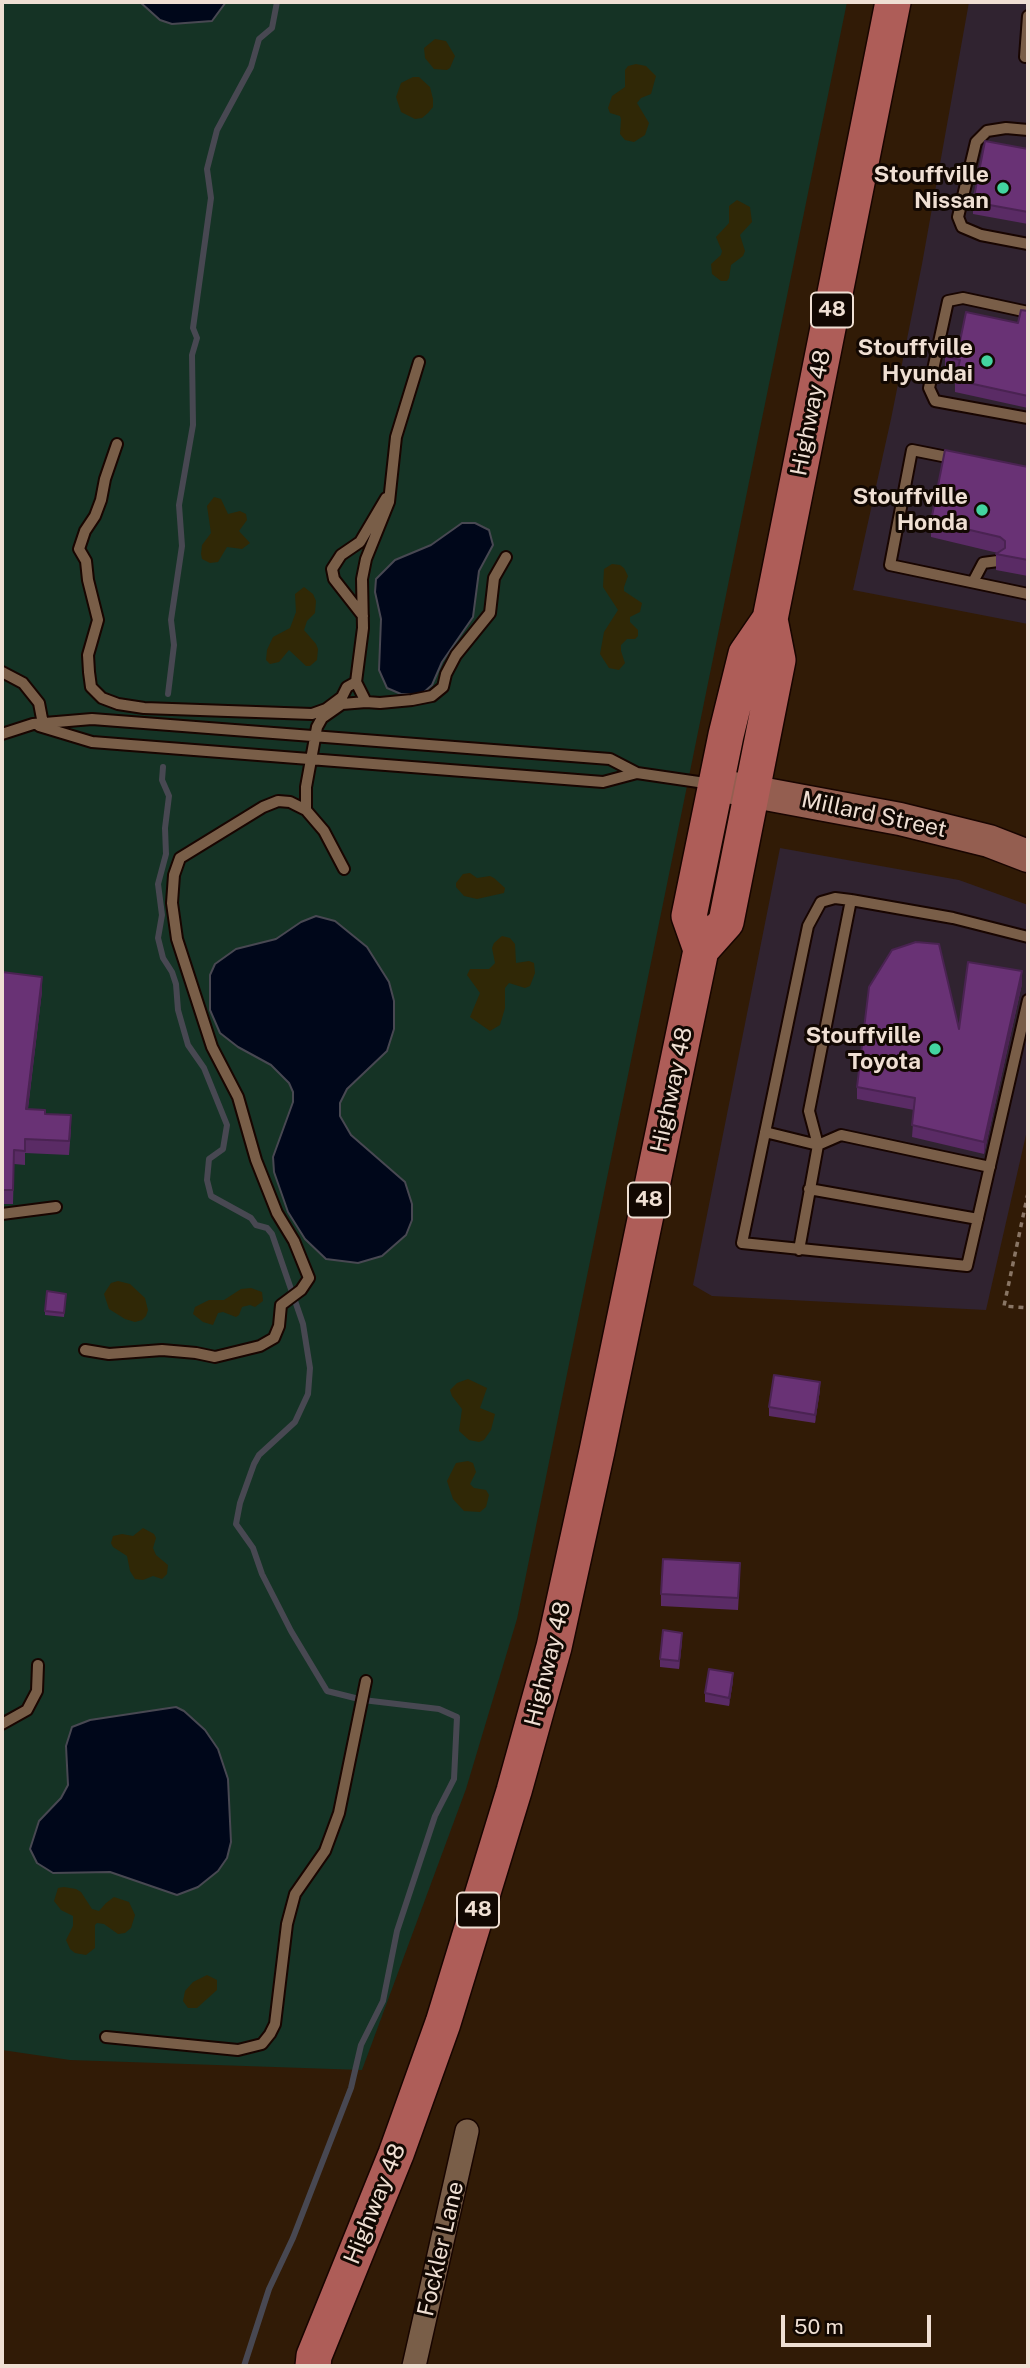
<!DOCTYPE html>
<html>
<head>
<meta charset="utf-8">
<style>
	body { margin:0 }
	#map { position:relative; width:1030px; height:2368px; overflow:hidden; background:#311b06; font-family:"Public Sans",sans-serif }
	canvas { display:block }
	.frame { position:absolute; inset:0; border:4px solid #efdfd3; pointer-events:none }
	.scale { position:absolute; left:781px; top:2315px; width:150px; height:32px; box-sizing:border-box; border:4px solid #efdfd3; border-top:0; padding-left:9px; font-size:21px; line-height:24px; white-space:nowrap; color:#efdfd3; -webkit-text-stroke:5px #120802; paint-order:stroke }
</style>
</head>
<body>
<div id="map">
<canvas width="1030" height="2368"></canvas>
<div class="frame"></div>
<div class="scale">50 m</div>
</div>
<script>
const ctx = document.querySelector('canvas').getContext('2d');
ctx.lineJoin = 'round';
function fillPath(path, color) {
  ctx.fillStyle = color;
  ctx.fill(path, 'evenodd');
}
function shape(rows) {
  const path = new Path2D();
  for (const r of rows) {
    path.moveTo(r[0], r[1]);
    for (let i = 2; i < r.length; i += 2) path.lineTo(r[i], r[i + 1]);
  }
  return path;
}
function stroke(path, color, width, dash) {
  ctx.strokeStyle = color;
  ctx.lineWidth = width;
  ctx.lineCap = dash ? 'butt' : 'round';
  ctx.setLineDash(dash || []);
  ctx.stroke(path);
}
function label(font, color, halo, rows, align = 'center') {
  ctx.font = font + ' "Public Sans",sans-serif';
  ctx.lineWidth = 6;
  ctx.setLineDash([]);
  ctx.textBaseline = 'middle';
  ctx.strokeStyle = halo;
  ctx.fillStyle = color;
  for (const [text, x, y, turn = 0] of rows) {
    ctx.save();
    ctx.translate(x, y);
    ctx.rotate((+turn || 0) * Math.PI / 180);
    ctx.textAlign = isNaN(turn) ? turn : align;
    if (halo) ctx.strokeText(text, 0, 0);
    ctx.fillText(text, 0, 0);
    ctx.restore();
  }
}
const commercial = shape([
	[969,2,1028,2,1028,624,853,590,891,419,922,264],
	[780,848,959,880,1028,905,1028,1126,986,1310,712,1296,693,1285]
]);
const green = shape([
	[2,2,847,2,517,1619,466,1789,362,2070,70,2060,2,2050]
]);
const sand = shape([
	[435,39,446,41,455,56,450,68,447,70,434,69,425,58,424,48],
	[636,64,646,66,656,76,651,94,641,98,637,103,649,123,645,135,634,142,625,140,620,134,621,119,620,116,610,113,608,108,612,96,625,87,625,70,628,66],
	[413,77,419,77,430,87,433,99,433,107,428,113,422,118,415,119,401,112,396,97,401,83],
	[737,200,750,207,752,222,740,235,745,251,743,256,731,265,729,278,727,281,721,281,712,274,711,264,721,255,722,251,716,237,729,223,729,206],
	[214,497,221,499,228,514,240,511,246,514,247,520,239,531,250,543,242,549,227,547,218,562,210,563,202,559,201,554,202,545,211,533,207,506],
	[612,564,620,565,624,568,628,576,624,587,624,591,642,603,640,612,630,617,630,622,638,630,638,636,635,639,627,639,621,645,621,651,625,663,619,670,609,668,600,654,604,632,618,610,603,587,604,569],
	[304,587,313,594,316,601,315,613,307,621,304,630,316,644,318,649,317,660,310,666,306,666,289,650,279,662,270,664,266,660,267,650,273,637,290,628,296,612,295,594],
	[470,873,477,878,490,876,494,878,505,888,504,893,477,899,464,896,456,887,456,883,463,874],
	[502,936,510,938,515,944,516,963,529,961,534,963,535,973,530,986,525,988,509,983,505,988,505,1008,500,1025,490,1031,470,1017,480,993,467,975,470,969,489,969,495,963,492,948,494,943],
	[118,1281,130,1284,145,1298,148,1310,146,1316,142,1320,135,1322,125,1319,109,1309,104,1294,111,1283],
	[251,1288,262,1292,263,1301,255,1307,250,1305,242,1307,239,1315,236,1317,223,1312,218,1313,213,1325,203,1322,193,1314,195,1307,209,1300,224,1300,241,1289],
	[468,1379,487,1388,480,1408,495,1414,491,1430,484,1440,479,1442,469,1440,459,1431,462,1409,452,1396,450,1390,457,1383],
	[468,1461,473,1463,476,1472,470,1484,474,1488,486,1490,489,1495,486,1507,480,1512,464,1511,453,1499,447,1481,456,1463],
	[143,1528,154,1534,156,1538,153,1548,156,1555,168,1565,167,1574,162,1579,153,1576,143,1580,135,1579,130,1571,127,1556,113,1547,111,1543,113,1536,122,1534,133,1536],
	[64,1887,76,1889,81,1892,92,1909,99,1911,106,1903,114,1897,129,1902,135,1915,131,1928,125,1933,118,1934,104,1924,97,1923,95,1925,95,1948,86,1955,75,1953,70,1949,66,1940,73,1926,73,1916,61,1910,54,1901,58,1888],
	[207,1975,217,1980,217,1990,197,2008,188,2008,183,2001,185,1991,193,1982]
]);
const water = shape([
	[140,2,226,2,212,21,172,24,160,20,140,2],
	[462,523,475,523,489,530,493,545,479,571,473,617,442,662,432,685,422,694,401,694,387,688,379,670,381,619,375,592,376,579,395,560,431,545,462,523],
	[316,916,335,921,367,947,389,982,394,1001,394,1029,387,1051,347,1089,340,1103,340,1116,351,1135,405,1182,412,1204,412,1220,406,1235,382,1256,358,1263,326,1259,305,1239,288,1212,274,1172,273,1157,293,1102,293,1092,289,1083,271,1065,238,1047,220,1033,210,1010,210,975,215,964,236,949,276,939,301,922,316,916],
	[176,1707,184,1711,205,1730,218,1749,228,1779,231,1842,227,1858,218,1871,198,1887,177,1895,110,1872,53,1873,37,1863,30,1849,39,1821,61,1798,68,1785,66,1746,72,1727,90,1720,176,1707]
]);
const stream = shape([
	[168,694,174,645,171,620,182,546,179,505,193,425,192,355,197,338,193,328,211,198,207,169,217,130,251,67,259,39,272,28,277,2],
	[163,767,162,780,169,796,165,828,166,854,158,884,162,915,158,938,163,958,172,972,176,984,178,1010,188,1045,204,1068,227,1125,223,1149,209,1159,207,1180,211,1196,251,1218,256,1225,267,1228,272,1234,303,1324,310,1368,308,1394,295,1422,259,1455,254,1464,240,1503,236,1524,253,1548,262,1574,291,1631,327,1691,363,1700,439,1709,457,1717,454,1779,435,1816,397,1931,383,2001,361,2045,351,2088,293,2238,269,2289,244,2366]
]);
const path = shape([
	[1028,1193,1004,1306,1028,1308]
]);
const lane = shape([
	[1028,16,1025,57,1028,57],
	[1028,130,1006,128,987,131,976,142,958,217,962,227,981,235,1028,244],
	[1028,312,963,298,948,301,929,388,935,401,1028,418],
	[419,362,396,437,389,502,366,559,362,579,363,628,356,682,366,702,380,703,412,700,432,696,443,687,446,674,456,655,490,613,494,578,506,557],
	[117,444,105,479,101,500,95,516,85,531,79,549,86,561,88,580,98,620,88,655,89,672,91,687,102,698,118,704,144,708,312,714,326,709,342,697,347,687,356,682],
	[957,459,912,450,890,565,1028,594],
	[973,582,983,563,998,561],
	[363,616,334,579,332,569,341,555,360,542,386,498],
	[2,672,23,683,39,703,43,724],
	[39,726,92,742,603,782,637,773],
	[2,734,33,724,92,719,610,759,637,773,712,784],
	[344,869,324,831,306,810,306,787,317,727,322,718,342,704,366,702],
	[1028,937,953,918,851,900,835,898,821,902,808,926,742,1243,967,1266,1028,1000],
	[765,1132,818,1145,841,1135,990,1167],
	[809,1189,978,1219],
	[2,1214,56,1207],
	[799,1250,818,1145,809,1111,851,900],
	[85,1350,109,1354,162,1350,196,1353,215,1357,260,1346,274,1338,279,1326,281,1305,301,1290,309,1278,294,1241,277,1213,256,1160,238,1097,212,1047,177,939,172,903,174,875,180,858,263,807,278,801,290,802,306,810],
	[2,1724,27,1710,37,1691,38,1665],
	[106,2037,238,2050,262,2044,270,2034,275,2024,287,1924,295,1894,325,1851,339,1813,366,1681]
]);
const street = shape([
	[414,2366,467,2131]
]);
const secondary = shape([
	[717,785,900,819,989,841,1028,856]
]);
const primary = shape([
	[701,950,689,916,726,735,746,654,770,619],
	[313,2366,314,2356,396,2154,443,2023,514,1791,554,1647,597,1451,701,950,726,922,778,660,770,619,893,2]
]);
const wall = shape([
	[1028,149,1028,224,973,214,973,202],
	[1028,311,1028,408,955,392,955,380,957,371,945,369,945,356,960,341,1018,323],
	[1028,467,1028,576,996,570,996,554,998,553,931,537,931,521],
	[2,972,42,991,28,1109,45,1114,71,1129,69,1155,25,1153,25,1165,14,1164,13,1204,2,1204],
	[1022,984,984,1154,912,1137,914,1110,857,1099,857,1087,959,1029],
	[66,1294,64,1317,45,1315,45,1311],
	[820,1390,815,1423,769,1416,769,1407],
	[740,1575,738,1610,661,1606,661,1594],
	[682,1641,679,1669,660,1667,660,1659],
	[733,1681,729,1706,705,1702,705,1693]
]);
const shadedWall = shape([
	[1022,971,1022,984,984,1154,984,1142],
	[42,977,42,991,26,1124,26,1109],
	[820,1382,820,1390,815,1423,815,1415],
	[682,1633,682,1641,679,1669,679,1661],
	[733,1673,733,1681,729,1706,729,1698]
]);
const building = shape([
	[985,141,1028,149,1028,212,973,202,985,141],
	[1021,310,1028,311,1028,396,955,380,960,360,945,356,949,339,960,341,966,312,1018,323,1021,310],
	[945,450,1028,467,1028,560,996,554,1005,548,1005,541,1000,537,931,521,945,450],
	[916,942,939,944,959,1029,968,962,1022,971,984,1142,912,1125,915,1098,857,1087,869,987,892,950,916,942],
	[2,972,42,977,26,1109,45,1110,45,1114,71,1115,69,1141,25,1139,25,1151,14,1150,13,1190,2,1190,2,972],
	[47,1291,66,1294,64,1313,45,1311,47,1291],
	[774,1375,820,1382,815,1415,769,1407,774,1375],
	[663,1559,740,1563,738,1598,661,1594,663,1559],
	[663,1630,682,1633,679,1661,660,1659,663,1630],
	[709,1669,733,1673,729,1698,705,1693,709,1669]
]);
const markers = [
	[1003,188,7,"#43d4a0"],
	[987,361,7,"#43d4a0"],
	[982,510,7,"#43d4a0"],
	[935,1049,7,"#43d4a0"]
];
const shields = [
	[832,310,42],
	[649,1200,42],
	[478,1910,42]
];
const shieldNames = [
	["48",832,310],
	["48",649,1200],
	["48",478,1910]
];
const poiNames = [
	["Stouffville",989,175],
	["Nissan",989,201],
	["Stouffville",973,348],
	["Hyundai",973,374],
	["Stouffville",968,497],
	["Honda",968,523],
	["Stouffville",921,1036],
	["Toyota",921,1062]
];
const streetNames = [
	["Highway 48",811,413,-79],
	["Millard Street",874,815,12],
	["Highway 48",672,1090,-78],
	["Highway 48",548,1664,-76],
	["Highway 48",375,2204,-68],
	["Fockler Lane",441,2249,-77]
];
fillPath(commercial, '#302330');
fillPath(green, '#153325');
fillPath(sand, '#302806');
fillPath(water, '#00071a');
stroke(water, '#484852', 2);
stroke(stream, '#484852', 6);
stroke(lane, '#180500', 14);
stroke(street, '#180500', 26);
stroke(secondary, '#180500', 35);
stroke(primary, '#180500', 38);
stroke(path, '#897665', 3.5, [5, 5]);
stroke(lane, '#795e48', 10);
stroke(street, '#795e48', 23);
stroke(secondary, '#945e50', 32);
stroke(primary, '#ae5d58', 35);
fillPath(wall, '#5a2b65');
fillPath(shadedWall, '#4a2352');
fillPath(building, '#693275');
stroke(building, '#4a2352', 2);
for (const [x, y, r, color] of markers) {
  const dot = new Path2D();
  dot.arc(x, y, r, 0, 2 * Math.PI);
  ctx.fillStyle = color;
  ctx.fill(dot);
  stroke(dot, '#120802', 2.5);
}
for (const [x, y, w] of shields) {
  const box = new Path2D();
  box.roundRect(x - w / 2, y - 17.5, w, 35, 5);
  ctx.fillStyle = '#120802';
  ctx.fill(box);
  stroke(box, '#efdfd3', 2);
}
label('bold 21px', '#efdfd3', null, shieldNames);
label('bold 23px', '#efdfd3', '#120802', poiNames, 'right');
label('23px', '#efdfd3', '#120802', streetNames);
</script>
</body>
</html>
